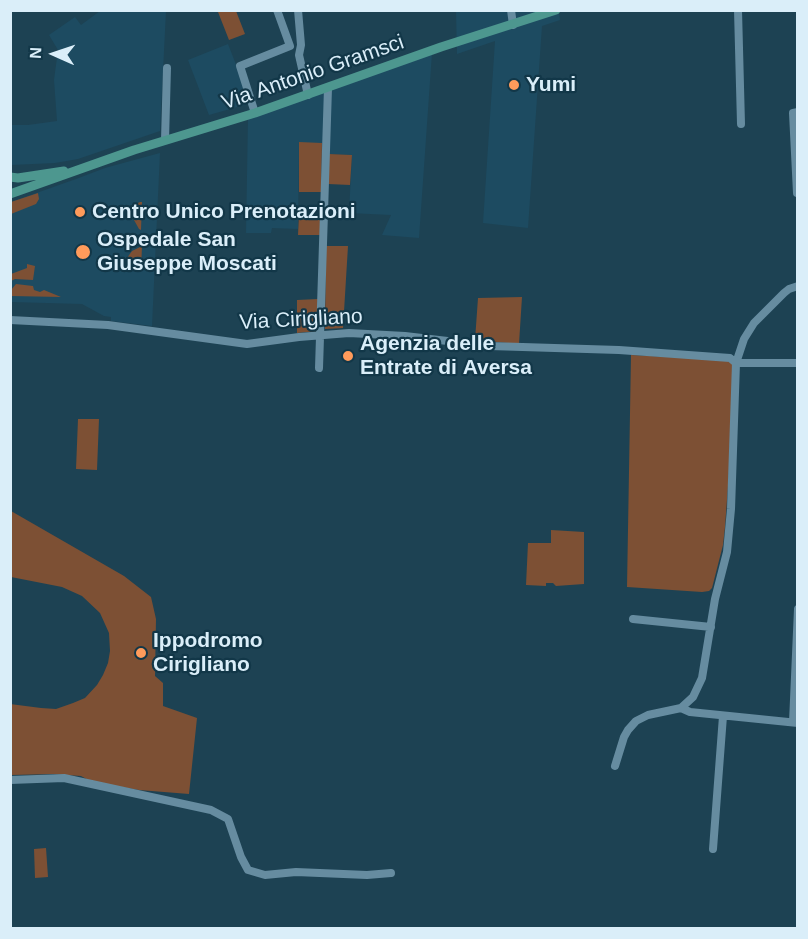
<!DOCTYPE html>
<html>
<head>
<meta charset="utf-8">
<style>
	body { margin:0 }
	#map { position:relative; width:808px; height:939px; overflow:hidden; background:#1d4253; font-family:Helvetica,sans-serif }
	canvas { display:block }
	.frame { position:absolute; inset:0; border:12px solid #daeef9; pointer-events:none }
	.north { position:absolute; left:24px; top:24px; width:60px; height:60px; -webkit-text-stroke:4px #123748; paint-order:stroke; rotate:273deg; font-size:16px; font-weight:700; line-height:24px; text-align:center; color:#daeef9 }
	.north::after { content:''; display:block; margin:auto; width:21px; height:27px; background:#daeef9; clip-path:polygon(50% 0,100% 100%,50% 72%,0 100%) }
</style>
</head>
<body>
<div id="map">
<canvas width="808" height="939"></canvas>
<div class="frame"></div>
<div class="north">N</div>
</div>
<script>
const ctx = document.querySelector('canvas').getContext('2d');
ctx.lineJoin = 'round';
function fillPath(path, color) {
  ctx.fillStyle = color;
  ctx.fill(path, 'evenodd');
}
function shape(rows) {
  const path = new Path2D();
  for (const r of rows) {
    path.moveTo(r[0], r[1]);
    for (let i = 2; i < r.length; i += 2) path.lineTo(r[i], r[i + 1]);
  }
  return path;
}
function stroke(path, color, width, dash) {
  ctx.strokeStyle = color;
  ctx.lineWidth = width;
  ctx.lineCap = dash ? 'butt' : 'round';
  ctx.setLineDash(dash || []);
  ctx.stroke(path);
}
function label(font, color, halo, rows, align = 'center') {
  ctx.font = font + ' Helvetica,sans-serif';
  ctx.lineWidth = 4.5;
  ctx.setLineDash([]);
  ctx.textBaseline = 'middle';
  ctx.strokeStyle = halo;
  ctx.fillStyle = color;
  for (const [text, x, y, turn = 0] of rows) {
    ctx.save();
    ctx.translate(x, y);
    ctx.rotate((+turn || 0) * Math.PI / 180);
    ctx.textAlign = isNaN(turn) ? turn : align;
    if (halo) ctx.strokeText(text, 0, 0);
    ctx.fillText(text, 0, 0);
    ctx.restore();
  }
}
const built = shape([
	[100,11,166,11,160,131,78,159,55,163,11,165,11,125,28,125,57,121,54,80,58,50,49,35,75,17,81,25],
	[456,11,559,11,560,20,542,26,528,228,483,223,495,41,457,54],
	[228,44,251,103,209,115,188,60],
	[432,53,419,238,382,235,391,215,349,213,352,155,321,154,321,143,299,143,298,229,272,228,271,233,246,233,248,118],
	[160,153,152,326,111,321,111,317,104,316,82,304,11,302,11,202,76,179,105,168]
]);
const green = shape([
	[223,10,236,11,245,34,229,40,218,12],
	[299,142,322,143,321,192,299,192],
	[329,154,352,155,350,185,328,184],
	[38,193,39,199,36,204,11,214,11,202],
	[140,202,142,202,141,230,139,229,129,211,132,206],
	[299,214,320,214,320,235,298,235],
	[142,246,141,271,140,271,132,267,127,258,132,251],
	[326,246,348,246,343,328,325,329],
	[27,264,35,266,33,280,15,279,11,281,11,274,27,268],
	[16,284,33,286,34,290,40,292,44,290,61,297,11,296,11,290],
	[522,297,519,344,475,340,478,298],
	[318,299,317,331,297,333,297,300],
	[631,355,727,360,733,364,729,472,725,527,723,545,712,588,709,591,702,592,627,587],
	[78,419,99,419,97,470,76,469],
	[11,511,124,576,151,597,156,619,155,676,163,683,163,706,197,718,189,794,139,790,92,782,81,776,53,774,11,775,10,704,41,708,56,709,73,703,85,698,97,685,103,675,108,663,110,651,109,633,100,613,82,596,62,587,11,577],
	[551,530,584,532,584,584,556,586,553,583,546,583,546,586,526,585,528,543,551,543],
	[46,848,48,877,35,878,34,849]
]);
const minor = shape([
	[298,10,301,45,299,55,308,95],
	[511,10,513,25],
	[738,10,741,124],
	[255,113,240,66,290,46,277,10],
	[165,140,167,68],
	[797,193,793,113,798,112],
	[10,320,108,325,247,344,299,337,349,333,405,336,490,346,619,350,730,358,736,363],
	[736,363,798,363],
	[319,368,328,88],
	[633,619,711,627],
	[681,708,693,697,702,678,715,599,727,552,731,509,736,363,744,339,754,323,784,293,789,289,798,286],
	[793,722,798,609],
	[615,766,624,737,628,730,636,721,648,715,681,708,690,712,798,723],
	[10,780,64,778,211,810,228,819,241,857,248,870,265,875,296,872,367,875,391,873],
	[713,849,723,716]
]);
const major = shape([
	[10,177,18,178,64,171],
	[10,194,134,150,255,113,441,47,556,10]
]);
const markers = [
	[514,85,6,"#ff9b5b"],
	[80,212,6,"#ff9b5b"],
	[83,252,8,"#ff9b5b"],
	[348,356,6,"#ff9b5b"],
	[141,653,6,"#ff9b5b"]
];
const streetNames = [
	["Via Antonio Gramsci",313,73,-19],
	["Via Cirigliano",301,320,-3]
];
const poiNames = [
	["Yumi",526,85],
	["Centro Unico Prenotazioni",92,212],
	["Ospedale San",97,240],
	["Giuseppe Moscati",97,264],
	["Agenzia delle",360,344],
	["Entrate di Aversa",360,368],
	["Ippodromo",153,641],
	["Cirigliano",153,665]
];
fillPath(built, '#1d4b61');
fillPath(green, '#7d5034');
stroke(minor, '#668ca0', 8);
stroke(major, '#4d978f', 9);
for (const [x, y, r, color] of markers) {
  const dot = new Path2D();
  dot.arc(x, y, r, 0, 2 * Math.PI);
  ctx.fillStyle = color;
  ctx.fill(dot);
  stroke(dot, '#123748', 2);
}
label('21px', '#daeef9', '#123748', streetNames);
label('bold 21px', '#daeef9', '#123748', poiNames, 'left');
</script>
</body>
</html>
